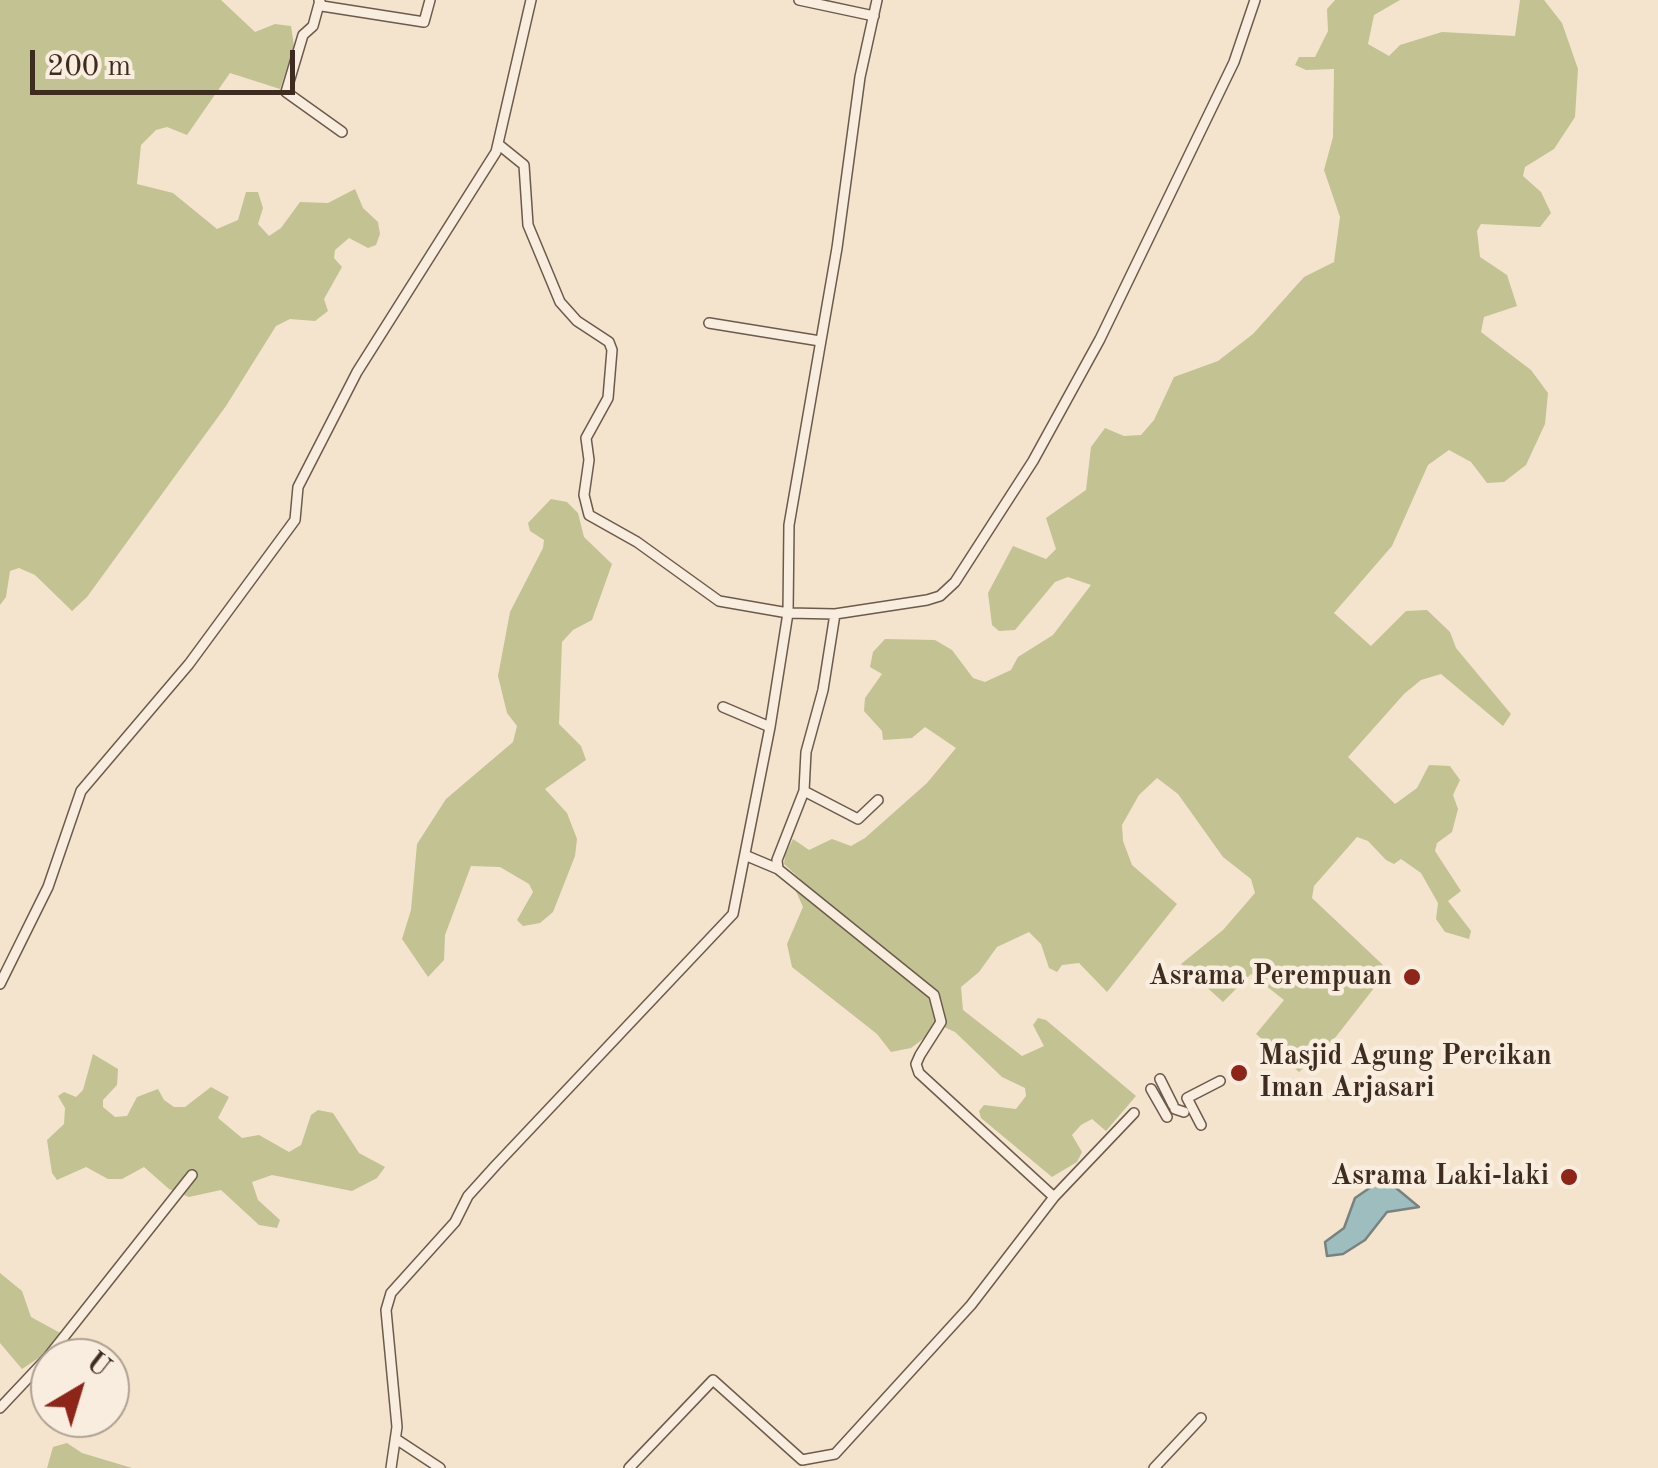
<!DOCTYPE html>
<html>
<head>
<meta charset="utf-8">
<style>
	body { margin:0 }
	#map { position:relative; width:1658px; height:1468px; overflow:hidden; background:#f4e4cd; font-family:"Old Standard TT",serif }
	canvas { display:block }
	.north { position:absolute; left:30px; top:1338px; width:100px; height:100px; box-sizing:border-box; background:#f8edde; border:2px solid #aea092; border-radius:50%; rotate:38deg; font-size:28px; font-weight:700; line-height:40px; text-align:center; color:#3e2c21 }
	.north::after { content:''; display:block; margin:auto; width:35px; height:45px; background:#8f2418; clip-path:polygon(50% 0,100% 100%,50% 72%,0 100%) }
	.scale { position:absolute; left:30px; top:50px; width:265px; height:45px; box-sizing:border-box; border:5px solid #3e2c21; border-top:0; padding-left:12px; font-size:30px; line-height:35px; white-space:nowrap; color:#3e2c21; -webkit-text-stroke:8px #f8edde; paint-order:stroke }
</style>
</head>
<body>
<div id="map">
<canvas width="1658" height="1468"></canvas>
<div class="north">U</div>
<div class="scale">200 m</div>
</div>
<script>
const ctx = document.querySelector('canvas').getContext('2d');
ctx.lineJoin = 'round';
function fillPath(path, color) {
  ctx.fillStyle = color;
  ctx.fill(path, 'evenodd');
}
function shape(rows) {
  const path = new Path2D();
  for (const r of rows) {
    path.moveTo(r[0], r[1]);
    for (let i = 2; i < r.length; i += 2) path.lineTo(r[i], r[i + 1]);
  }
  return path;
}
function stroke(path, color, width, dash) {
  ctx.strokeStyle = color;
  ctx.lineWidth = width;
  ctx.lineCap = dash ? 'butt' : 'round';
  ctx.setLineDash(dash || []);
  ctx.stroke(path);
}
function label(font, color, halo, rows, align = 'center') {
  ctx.font = font + ' "Old Standard TT",serif';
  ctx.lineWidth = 9;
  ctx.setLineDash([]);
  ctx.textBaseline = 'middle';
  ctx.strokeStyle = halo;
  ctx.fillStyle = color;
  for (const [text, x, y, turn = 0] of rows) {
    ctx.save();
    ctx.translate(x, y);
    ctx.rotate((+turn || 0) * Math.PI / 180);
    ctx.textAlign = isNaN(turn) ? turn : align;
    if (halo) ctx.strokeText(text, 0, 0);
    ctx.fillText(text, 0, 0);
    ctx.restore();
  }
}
const green = shape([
	[0,0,221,0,255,32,275,24,291,26,294,46,280,89,230,73,187,135,167,127,156,130,141,145,137,184,173,193,217,229,238,220,246,192,258,192,263,208,258,224,269,236,281,228,300,202,328,203,355,189,363,208,378,222,380,234,376,245,368,248,349,238,335,250,334,258,342,267,324,299,328,311,315,321,290,319,276,326,226,406,87,597,72,611,35,575,19,568,10,571,6,597,0,605],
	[1335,0,1400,0,1374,15,1368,44,1389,56,1400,45,1442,32,1515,36,1520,0,1544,0,1562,23,1578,69,1575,117,1554,149,1525,167,1523,176,1541,192,1551,213,1540,227,1481,224,1477,231,1480,257,1507,275,1517,306,1484,317,1481,332,1531,370,1548,393,1545,424,1526,465,1504,482,1487,483,1471,462,1449,450,1428,465,1392,546,1334,613,1371,646,1406,611,1427,610,1450,632,1456,648,1511,714,1503,726,1441,674,1421,680,1404,694,1348,757,1395,804,1417,788,1429,765,1450,766,1460,780,1453,795,1458,809,1452,832,1437,843,1435,851,1461,891,1448,901,1471,931,1469,939,1445,932,1436,919,1438,903,1421,873,1401,859,1394,864,1386,860,1368,841,1357,837,1314,886,1312,898,1383,965,1385,974,1331,1043,1299,1072,1256,1034,1284,1000,1251,974,1223,1002,1181,964,1223,930,1255,893,1251,879,1223,857,1178,794,1157,778,1139,795,1122,825,1123,841,1132,865,1177,904,1107,992,1079,963,1062,965,1057,972,1049,968,1041,944,1029,932,997,947,979,972,961,987,963,1010,1022,1056,1044,1046,1033,1025,1038,1018,1046,1020,1136,1096,1106,1131,1092,1119,1081,1125,1072,1135,1082,1152,1077,1162,1052,1177,981,1118,979,1111,984,1105,1016,1109,1026,1096,1025,1088,1002,1077,955,1032,935,1023,931,1033,911,1048,891,1052,877,1034,792,967,787,944,803,907,795,889,800,879,784,864,785,855,793,839,809,850,832,839,851,846,865,838,927,783,956,748,925,727,912,738,883,740,882,731,864,711,865,698,882,674,870,667,873,652,885,639,935,640,952,650,973,678,985,682,1011,670,1018,657,1053,635,1091,585,1068,577,1055,582,1015,630,999,631,992,625,988,593,1013,546,1046,559,1056,549,1046,518,1086,490,1091,447,1105,428,1124,436,1141,435,1154,420,1174,377,1218,361,1253,334,1304,277,1334,262,1340,217,1324,170,1333,137,1334,69,1306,70,1295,65,1299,57,1315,57,1328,31,1327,9],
	[551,499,567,502,578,513,584,537,612,564,592,620,573,630,562,642,559,724,581,746,586,760,545,789,567,813,577,839,575,856,553,912,540,923,523,926,517,920,533,892,529,884,500,867,471,866,445,935,444,960,428,977,402,939,411,910,417,844,446,799,513,742,517,726,507,713,498,676,510,612,543,548,544,540,530,531,528,523],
	[93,1054,118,1069,117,1085,103,1100,103,1107,115,1117,127,1116,137,1097,158,1089,164,1100,174,1107,185,1107,211,1087,229,1097,218,1118,242,1138,259,1135,289,1152,301,1145,311,1115,318,1110,333,1113,359,1153,385,1167,377,1178,352,1191,272,1175,252,1182,258,1200,280,1220,277,1228,259,1225,221,1190,189,1197,169,1189,144,1167,122,1179,108,1179,86,1167,57,1180,52,1173,47,1140,64,1124,65,1108,58,1096,64,1092,76,1097,83,1090],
	[0,1273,22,1291,31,1317,75,1341,86,1358,55,1358,46,1353,22,1369,0,1343],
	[67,1443,82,1453,132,1468,47,1468,53,1447]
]);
const water = shape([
	[1378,1173,1419,1207,1387,1212,1365,1240,1343,1254,1327,1256,1325,1242,1344,1228,1355,1198,1371,1187,1378,1173]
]);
const minor = shape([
	[319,0,322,6,424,22,430,0],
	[799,0,874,16],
	[319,4,313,26,303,35,286,92,342,132],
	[498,144,524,165,528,225,560,302,577,321,609,342,612,350,608,398,586,438,589,460,584,495,589,515,637,542,719,601,788,613,835,614,927,600,940,596,955,582,1033,461,1100,339,1234,62,1255,0],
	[709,323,820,341],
	[723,707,770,727,788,613,789,525,837,248,860,77,877,0],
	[804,791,858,819,878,800],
	[747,856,778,869,934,995,941,1022,920,1055,916,1064,919,1073,1054,1197],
	[778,869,777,860,804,791,806,752,823,690,835,614],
	[0,984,48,887,81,791,189,664,295,520,298,487,357,372,496,152,531,0],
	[1160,1079,1173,1105],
	[1151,1089,1167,1117],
	[1175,1109,1184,1112],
	[1201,1125,1187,1098,1220,1081],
	[0,1408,48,1357,192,1175],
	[396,1439,440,1468],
	[391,1468,397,1427,386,1310,391,1293,455,1222,468,1196,496,1165,733,914,770,727],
	[629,1468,713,1380,802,1460,835,1454,971,1305,1054,1197,1134,1113],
	[1154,1468,1201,1418]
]);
const markers = [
	[1412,977,10,"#8f2418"],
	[1239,1073,10,"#8f2418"],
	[1569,1177,10,"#8f2418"]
];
const poiNames = [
	["Asrama Perempuan",1392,977],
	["Masjid Agung Percikan",1259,1057,"left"],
	["Iman Arjasari",1259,1089,"left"],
	["Asrama Laki-laki",1549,1177]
];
fillPath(green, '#c2c293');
fillPath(water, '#9ebdbf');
stroke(water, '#788380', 2.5);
stroke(minor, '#6c5a4c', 12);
stroke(minor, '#f8edde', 9);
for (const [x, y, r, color] of markers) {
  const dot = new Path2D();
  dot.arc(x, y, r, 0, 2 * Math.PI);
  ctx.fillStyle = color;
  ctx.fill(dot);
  stroke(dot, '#f8edde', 4);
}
label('bold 28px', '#3e2c21', '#f8edde', poiNames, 'right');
</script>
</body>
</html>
